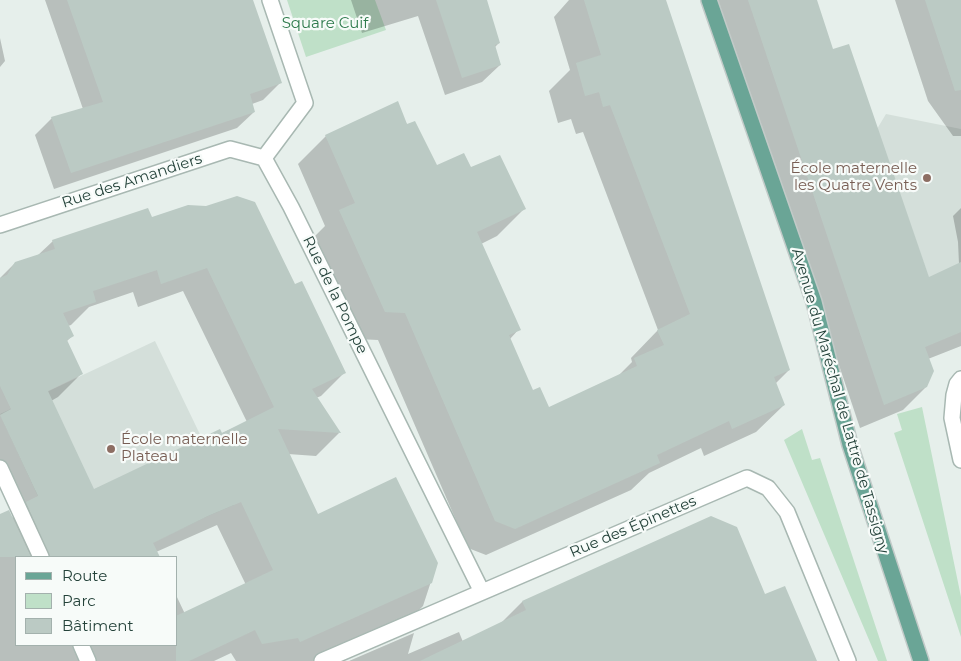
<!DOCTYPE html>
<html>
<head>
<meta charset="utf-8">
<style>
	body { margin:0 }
	#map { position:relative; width:961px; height:661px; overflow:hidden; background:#e6efeb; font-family:Montserrat,sans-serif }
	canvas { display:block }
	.legend { position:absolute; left:15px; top:556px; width:162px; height:90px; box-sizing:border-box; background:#f7fbf9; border:1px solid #a3b1ad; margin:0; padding:6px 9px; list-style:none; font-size:15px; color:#24423a }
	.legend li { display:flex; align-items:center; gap:10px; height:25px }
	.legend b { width:25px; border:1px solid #a3b1ad }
</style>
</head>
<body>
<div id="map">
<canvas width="961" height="661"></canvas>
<ul class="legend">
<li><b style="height:6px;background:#6aa596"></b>Route</li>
<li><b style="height:14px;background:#bfe0c8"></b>Parc</li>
<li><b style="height:14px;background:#bbcac4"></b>Bâtiment</li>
</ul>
</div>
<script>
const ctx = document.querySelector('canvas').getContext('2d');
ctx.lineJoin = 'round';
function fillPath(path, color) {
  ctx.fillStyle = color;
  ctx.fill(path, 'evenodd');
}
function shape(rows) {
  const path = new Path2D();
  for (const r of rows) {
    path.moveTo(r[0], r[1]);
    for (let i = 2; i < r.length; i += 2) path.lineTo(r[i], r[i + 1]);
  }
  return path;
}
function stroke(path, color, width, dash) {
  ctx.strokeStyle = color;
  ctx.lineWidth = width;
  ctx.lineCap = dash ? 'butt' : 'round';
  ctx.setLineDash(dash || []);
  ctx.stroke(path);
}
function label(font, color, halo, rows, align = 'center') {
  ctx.font = font + ' Montserrat,sans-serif';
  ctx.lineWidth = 4.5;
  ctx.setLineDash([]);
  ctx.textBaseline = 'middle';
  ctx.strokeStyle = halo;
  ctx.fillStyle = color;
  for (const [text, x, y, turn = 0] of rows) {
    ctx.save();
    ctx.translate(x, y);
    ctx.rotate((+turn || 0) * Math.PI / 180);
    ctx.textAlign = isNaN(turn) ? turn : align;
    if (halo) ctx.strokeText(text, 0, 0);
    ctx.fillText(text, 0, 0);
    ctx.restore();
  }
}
const built = shape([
	[886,114,961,129,961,315,929,278,877,129],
	[155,341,234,505,208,516,122,557,66,557,0,414]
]);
const green = shape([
	[287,0,375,0,386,30,306,57],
	[922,407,961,597,961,637,894,433,902,430,897,414],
	[802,429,812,460,820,458,887,661,878,661,784,440]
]);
const shadow = shape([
	[45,0,252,0,280,83,263,100,252,104,254,112,237,128,54,189,35,135,52,118,83,109],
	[351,0,486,0,499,43,495,47,500,65,482,82,445,95,418,16,362,33],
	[569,0,664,0,789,370,775,384,784,405,756,432,704,456,701,448,649,473,631,490,486,555,468,548,378,340,357,339,312,239,325,226,298,164,326,136,397,103,407,125,437,167,470,169,524,209,497,236,481,244,519,329,510,339,532,391,549,408,617,377,632,362,631,358,658,330,583,132,576,134,571,119,558,123,549,91,570,70,554,17],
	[717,0,816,0,832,50,928,279,959,264,958,242,953,216,961,208,961,346,928,359,926,387,903,410,860,428],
	[895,0,961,0,961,136,953,136,928,101],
	[0,38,5,61,0,67],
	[151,219,294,286,344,373,321,396,316,398,339,433,316,456,288,454,317,516,437,563,423,606,399,630,327,661,236,661,231,653,214,661,0,661,0,515,12,518,13,516,0,487,0,278,15,263,37,256,53,241],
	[183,291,247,422,93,490,51,401,58,397,81,374,66,342,72,336,68,326,71,325,89,307,133,292,138,307],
	[217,525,246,585,185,614,176,595,176,645,16,645,16,557,159,557,156,552],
	[711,517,764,596,816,661,349,661,414,633,408,654,459,632,463,642,501,623,522,602]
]);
const building = shape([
	[67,0,253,0,282,83,250,94,255,112,71,173,51,117,103,102],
	[436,0,487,0,500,43,495,45,501,65,462,78],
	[584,0,666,0,790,370,774,377,785,405,732,429,729,421,657,455,660,463,515,529,495,521,405,313,385,312,339,210,355,203,325,135,398,101,407,124,415,121,437,165,464,153,471,167,500,155,526,209,477,232,521,330,509,335,533,390,540,387,549,407,637,366,634,358,664,345,657,330,690,314,610,105,603,107,599,92,585,96,576,63,601,55],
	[748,0,817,0,833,49,849,44,929,277,961,262,961,332,925,347,934,371,927,387,884,405],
	[925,0,961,0,961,90,955,91],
	[237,196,255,202,295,284,302,281,346,373,312,389,341,433,278,429,318,514,396,477,438,563,432,583,300,642,298,638,262,644,255,630,189,661,176,661,176,616,273,570,241,502,208,516,153,543,160,557,50,557,26,502,38,496,0,415,11,409,0,386,0,278,7,275,15,262,55,249,52,240,148,208,152,217,188,205,206,206],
	[207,268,274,407,222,433,220,429,94,489,48,391,83,374,67,340,74,336,63,313,96,302,93,291,157,270,161,284],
	[9,510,31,557,0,557,0,514],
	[711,516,737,527,765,594,785,586,817,661,420,661,526,610,522,601]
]);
const minor = shape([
	[270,0,305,103,264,158,291,207,482,592],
	[0,225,230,149,264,158],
	[961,379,957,384,954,395,952,418,961,460],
	[0,468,41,557],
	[81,645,88,661],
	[322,661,747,478,768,488,787,512,848,661]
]);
const major = shape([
	[709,0,814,302,850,445,921,661]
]);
const markers = [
	[927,178,5,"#8d6e63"],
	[111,449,5,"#8d6e63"]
];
const parkNames = [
	["Square Cuif",325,24]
];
const educationNames = [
	["École maternelle",917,169],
	["les Quatre Vents",917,186],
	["École maternelle",121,440,"left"],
	["Plateau",121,457,"left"]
];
const streetNames = [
	["Rue des Amandiers",132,181,-18],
	["Rue de la Pompe",335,295,64],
	["Avenue du Maréchal de Lattre de Tassigny",840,401,74],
	["Rue des Épinettes",633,527,-23]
];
fillPath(built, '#d4dfda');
fillPath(green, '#bfe0c8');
fillPath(shadow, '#0003');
fillPath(building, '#bbcac4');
stroke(minor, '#a8b8b2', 18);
stroke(major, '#c2cac8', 18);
stroke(minor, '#fff', 15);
stroke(major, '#6aa596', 15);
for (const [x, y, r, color] of markers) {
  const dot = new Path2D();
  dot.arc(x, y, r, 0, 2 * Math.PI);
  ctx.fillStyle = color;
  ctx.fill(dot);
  stroke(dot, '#f7fbf9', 2);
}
label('15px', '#2d7a4b', '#f7fbf9', parkNames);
label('15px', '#785e54', '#f7fbf9', educationNames, 'right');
label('15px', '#24423a', '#f7fbf9', streetNames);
</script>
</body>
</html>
